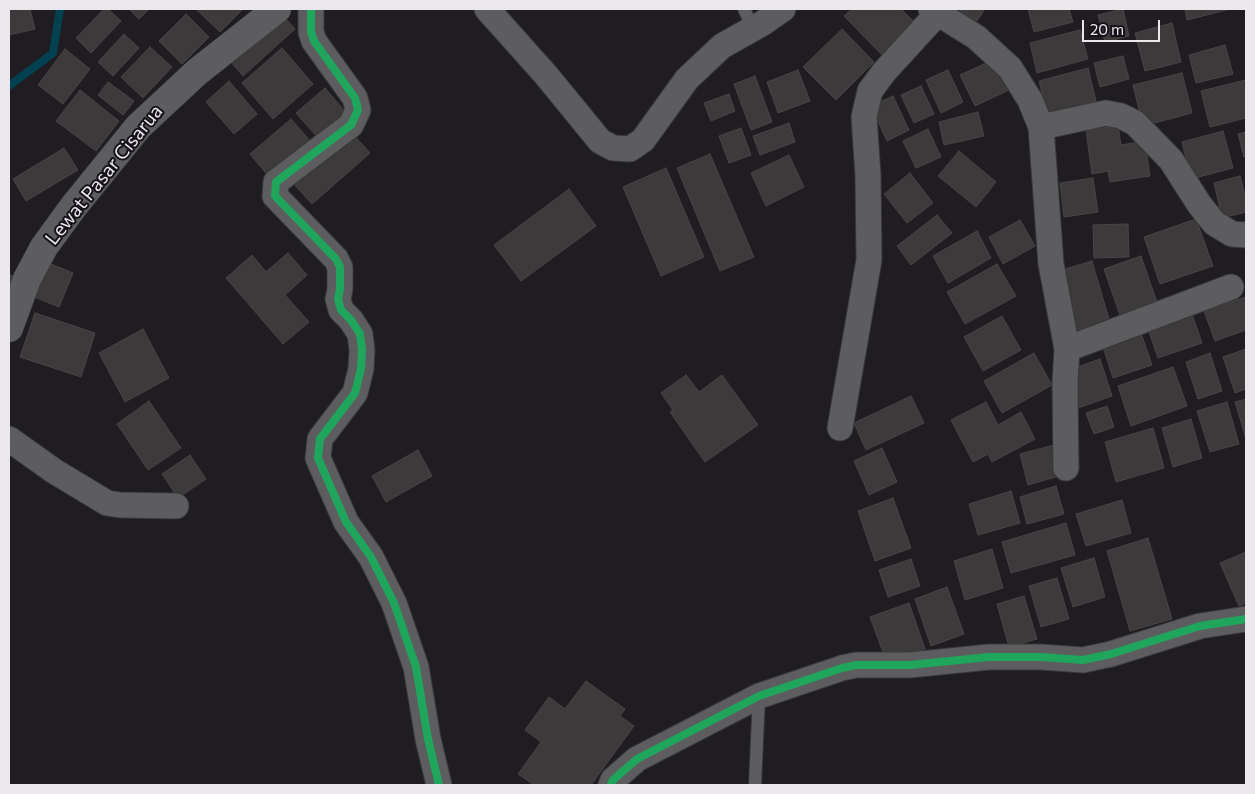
<!DOCTYPE html>
<html>
<head>
<meta charset="utf-8">
<style>
	body { margin:0 }
	#map { position:relative; width:1255px; height:794px; overflow:hidden; background:#1f1d21; font-family:Commissioner,sans-serif }
	canvas { display:block }
	.frame { position:absolute; inset:0; border:10px solid #eae7ed; pointer-events:none }
	.scale { position:absolute; left:1082px; top:20px; width:78px; height:22px; box-sizing:border-box; border:2px solid #eae7ed; border-top:0; padding-left:6px; font-size:15px; line-height:18px; white-space:nowrap; color:#eae7ed; -webkit-text-stroke:4px #16121a; paint-order:stroke }
</style>
</head>
<body>
<div id="map">
<canvas width="1255" height="794"></canvas>
<div class="frame"></div>
<div class="scale">20 m</div>
</div>
<script>
const ctx = document.querySelector('canvas').getContext('2d');
ctx.lineJoin = 'round';
function shape(rows) {
  const path = new Path2D();
  for (const r of rows) {
    path.moveTo(r[0], r[1]);
    for (let i = 2; i < r.length; i += 2) path.lineTo(r[i], r[i + 1]);
  }
  return path;
}
function stroke(path, color, width, dash) {
  ctx.strokeStyle = color;
  ctx.lineWidth = width;
  ctx.lineCap = dash ? 'butt' : 'round';
  ctx.setLineDash(dash || []);
  ctx.stroke(path);
}
function fillPath(path, color) {
  ctx.fillStyle = color;
  ctx.fill(path, 'evenodd');
}
function label(font, color, halo, rows, align = 'center') {
  ctx.font = font + ' Commissioner,sans-serif';
  ctx.lineWidth = 4;
  ctx.setLineDash([]);
  ctx.textBaseline = 'middle';
  ctx.strokeStyle = halo;
  ctx.fillStyle = color;
  for (const [text, x, y, turn = 0] of rows) {
    ctx.save();
    ctx.translate(x, y);
    ctx.rotate((+turn || 0) * Math.PI / 180);
    ctx.textAlign = isNaN(turn) ? turn : align;
    if (halo) ctx.strokeText(text, 0, 0);
    ctx.fillText(text, 0, 0);
    ctx.restore();
  }
}
const stream = shape([
	[9,86,53,53,60,9]
]);
const building = shape([
	[9,9,30,9,35,29,9,35,9,9],
	[104,9,108,9,121,21,91,53,76,38,104,9],
	[129,9,149,9,139,19,129,9],
	[196,9,243,9,220,32,196,9],
	[852,9,901,9,916,24,883,56,844,16,852,9],
	[958,9,985,9,976,22,958,9],
	[1028,9,1069,9,1073,22,1034,32,1028,9],
	[1123,9,1129,36,1105,42,1098,15,1123,9],
	[1185,9,1230,9,1187,20,1185,9],
	[278,10,295,29,243,76,226,56,278,10],
	[186,14,209,37,182,64,159,41,186,14],
	[1172,23,1181,62,1145,71,1135,33,1172,23],
	[842,29,874,62,836,100,803,67,842,29],
	[1080,30,1088,59,1037,73,1030,43,1080,30],
	[124,34,139,48,113,76,98,62,124,34],
	[1225,45,1233,74,1196,83,1189,55,1225,45],
	[150,47,172,67,143,98,121,77,150,47],
	[282,48,313,84,273,119,242,83,282,48],
	[65,49,90,69,63,104,38,85,65,49],
	[1123,56,1129,79,1100,87,1094,63,1123,56],
	[997,58,1011,89,975,106,960,75,997,58],
	[1088,68,1096,101,1047,114,1039,81,1088,68],
	[798,70,810,101,778,113,767,82,798,70],
	[948,70,963,102,941,113,926,80,948,70],
	[1182,73,1192,113,1143,126,1133,85,1182,73],
	[755,76,772,122,751,130,734,84,755,76],
	[1246,80,1246,118,1210,127,1201,91,1246,80],
	[229,81,257,114,234,134,206,102,229,81],
	[108,82,134,101,123,115,98,95,108,82],
	[921,86,934,114,914,123,901,95,921,86],
	[325,88,347,114,319,139,296,113,325,88],
	[80,90,119,121,96,151,56,121,80,90],
	[729,94,735,111,711,121,704,103,729,94],
	[893,96,909,130,887,141,871,106,893,96],
	[978,112,984,136,944,145,939,122,978,112],
	[291,119,311,142,270,178,250,154,291,119],
	[789,123,795,142,760,155,753,136,789,123],
	[1118,126,1121,145,1145,141,1150,176,1110,182,1108,171,1092,174,1086,130,1118,126],
	[741,128,751,155,729,163,719,136,741,128],
	[928,129,941,157,916,168,903,141,928,129],
	[350,131,370,153,312,204,292,182,350,131],
	[1223,131,1233,168,1191,179,1182,142,1223,131],
	[1246,132,1246,156,1244,157,1238,134,1246,132],
	[64,148,78,170,26,201,13,179,64,148],
	[959,151,996,182,976,207,938,176,959,151],
	[710,154,754,257,720,271,677,168,710,154],
	[789,155,804,187,766,206,751,173,789,155],
	[666,168,704,257,661,276,623,187,666,168],
	[910,173,933,203,907,223,884,194,910,173],
	[1240,176,1246,200,1246,212,1222,218,1214,183,1240,176],
	[1093,178,1098,212,1064,217,1060,183,1093,178],
	[569,189,596,226,521,281,494,245,569,189],
	[937,215,952,233,911,265,897,246,937,215],
	[1196,219,1213,266,1160,284,1144,237,1196,219],
	[1020,220,1035,246,1003,264,989,237,1020,220],
	[1128,224,1129,257,1094,258,1093,225,1128,224],
	[977,231,991,258,948,283,933,256,977,231],
	[288,253,307,275,285,295,309,322,283,344,226,278,252,255,266,272,288,253],
	[1141,256,1159,308,1122,321,1104,269,1141,256],
	[1092,261,1111,326,1075,337,1055,272,1092,261],
	[46,262,73,273,59,307,32,296,46,262],
	[997,264,1016,296,965,324,947,292,997,264],
	[9,275,13,276,9,288,9,275],
	[1246,297,1246,330,1215,341,1204,311,1246,297],
	[1190,308,1202,343,1158,358,1146,323,1190,308],
	[35,313,95,333,81,377,20,357,35,313],
	[1002,316,1021,350,983,371,964,337,1002,316],
	[143,329,169,378,125,402,99,353,143,329],
	[1140,330,1152,365,1113,378,1102,344,1140,330],
	[1246,349,1246,389,1235,393,1223,357,1246,349],
	[1034,353,1052,385,1002,413,984,381,1034,353],
	[1210,353,1222,391,1198,399,1186,362,1210,353],
	[1100,359,1112,396,1078,408,1066,371,1100,359],
	[1173,367,1187,406,1131,426,1118,386,1173,367],
	[686,375,699,392,722,375,758,425,705,462,670,412,673,410,661,393,686,375],
	[911,396,924,423,866,450,854,423,911,396],
	[1246,399,1246,439,1235,402,1246,399],
	[149,401,181,448,148,470,117,424,149,401],
	[986,402,998,425,1021,412,1035,439,992,462,988,454,973,462,951,420,986,402],
	[1227,402,1239,444,1210,452,1197,411,1227,402],
	[1107,406,1114,427,1094,434,1086,413,1107,406],
	[1191,419,1202,458,1173,467,1162,428,1191,419],
	[1153,428,1164,468,1116,482,1105,442,1153,428],
	[1058,444,1066,474,1028,485,1020,454,1058,444],
	[882,448,897,482,869,495,854,461,882,448],
	[418,450,432,476,386,502,372,476,418,450],
	[190,455,206,479,178,498,162,474,190,455],
	[1056,486,1064,514,1027,524,1020,497,1056,486],
	[1011,491,1020,523,978,535,969,504,1011,491],
	[893,498,911,548,875,561,858,511,893,498],
	[1122,500,1131,533,1086,546,1076,514,1122,500],
	[1066,523,1075,555,1011,573,1002,542,1066,523],
	[1148,538,1172,619,1130,631,1107,551,1148,538],
	[992,549,1003,588,965,600,954,561,992,549],
	[1246,552,1246,603,1239,606,1220,563,1246,552],
	[1094,558,1105,597,1073,607,1061,568,1094,558],
	[911,559,920,586,888,597,879,570,911,559],
	[1057,578,1069,619,1041,627,1029,586,1057,578],
	[947,587,964,634,931,646,915,599,947,587],
	[1024,596,1037,639,1009,647,997,604,1024,596],
	[909,603,925,649,887,663,870,617,909,603],
	[586,681,625,709,620,716,634,726,591,785,534,785,518,774,541,742,525,730,549,697,565,709,586,681]
]);
const lane = shape([
	[744,9,753,28],
	[755,785,759,696]
]);
const street = shape([
	[311,9,311,32,314,41,355,98,358,110,351,125,276,182,275,196,336,259,340,267,340,289,338,299,341,310,351,320,360,334,362,350,361,369,355,393,320,439,318,458,346,522,371,557,394,603,416,667,428,739,439,785],
	[487,9,546,75,600,141,613,148,630,149,643,140,687,79,722,46,763,23,783,9],
	[931,9,976,37,1010,68,1030,100,1041,127,1051,264,1067,349,1231,287],
	[1041,127,1106,113,1121,116,1135,123,1171,160,1199,204,1214,223,1232,234,1246,235],
	[840,428,869,260,868,175,864,117,870,91,884,72,938,13],
	[9,439,54,471,107,503,120,505,176,506],
	[1066,468,1065,382,1067,349],
	[611,785,613,780,637,759,759,696,842,668,856,665,910,665,989,657,1041,657,1083,660,1111,654,1200,626,1246,619]
]);
const secondary = shape([
	[9,328,27,279,44,247,74,206,138,127,197,72,277,9]
]);
const cycleway = shape([
	[311,9,311,32,314,41,355,98,358,110,351,125,276,182,275,196,336,259,340,267,340,289,338,299,341,310,351,320,360,334,362,350,361,369,355,393,320,439,318,458,346,522,371,557,394,603,416,667,428,739,439,785],
	[611,785,613,780,637,759,759,696,842,668,856,665,910,665,989,657,1041,657,1083,660,1111,654,1200,626,1246,619]
]);
const streetNames = [
	["Lewat Pasar Cisarua",104,175,-51]
];
stroke(stream, '#034050', 8);
fillPath(building, '#3d3a3c');
stroke(building, '#484547', 1);
stroke(lane, '#3a383b', 14);
stroke(street, '#3a383b', 27);
stroke(secondary, '#3a383b', 29);
stroke(lane, '#5d5c5f', 12);
stroke(street, '#5d5c5f', 25);
stroke(secondary, '#5d5c5f', 28);
stroke(cycleway, '#20a55d', 8);
label('19px', '#eae7ed', '#16121a', streetNames);
</script>
</body>
</html>
